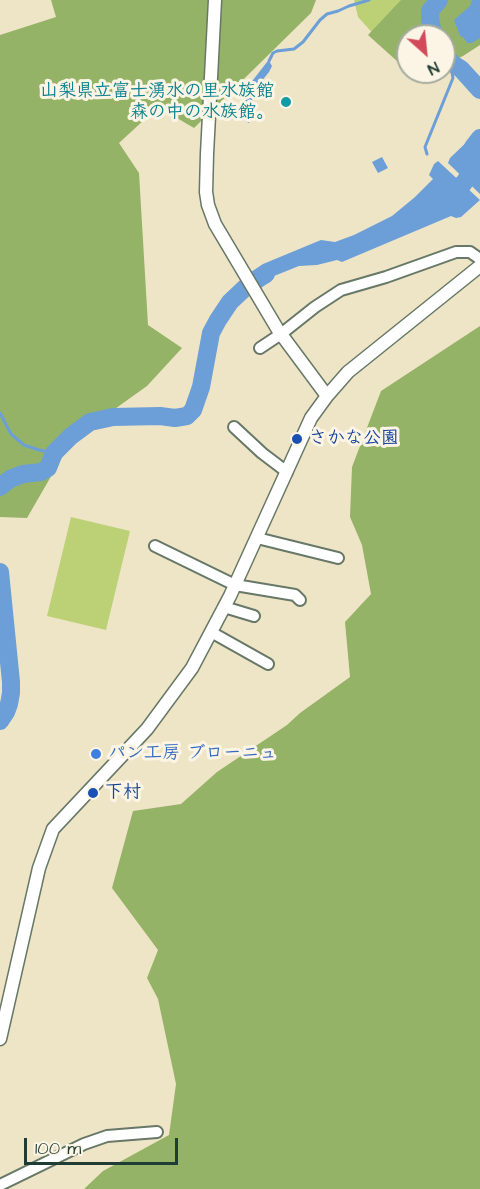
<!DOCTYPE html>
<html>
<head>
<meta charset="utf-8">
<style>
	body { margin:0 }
	#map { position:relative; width:480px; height:1189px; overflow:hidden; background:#eee5c7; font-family:"Architects Daughter",sans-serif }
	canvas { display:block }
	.north { position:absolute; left:396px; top:24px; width:60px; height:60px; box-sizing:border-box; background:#fcf5e5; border:2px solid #a4ab9e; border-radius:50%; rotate:153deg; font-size:16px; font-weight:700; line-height:24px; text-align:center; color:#1f3d34 }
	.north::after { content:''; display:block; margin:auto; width:21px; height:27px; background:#d1495b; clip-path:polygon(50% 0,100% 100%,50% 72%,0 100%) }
	.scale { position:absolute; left:24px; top:1138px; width:154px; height:27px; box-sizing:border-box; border:3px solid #1f3d34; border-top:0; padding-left:8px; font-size:18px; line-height:21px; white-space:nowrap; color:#1f3d34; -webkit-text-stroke:4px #fcf5e5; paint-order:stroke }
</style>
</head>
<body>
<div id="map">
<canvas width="480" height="1189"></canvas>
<div class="north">N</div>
<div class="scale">100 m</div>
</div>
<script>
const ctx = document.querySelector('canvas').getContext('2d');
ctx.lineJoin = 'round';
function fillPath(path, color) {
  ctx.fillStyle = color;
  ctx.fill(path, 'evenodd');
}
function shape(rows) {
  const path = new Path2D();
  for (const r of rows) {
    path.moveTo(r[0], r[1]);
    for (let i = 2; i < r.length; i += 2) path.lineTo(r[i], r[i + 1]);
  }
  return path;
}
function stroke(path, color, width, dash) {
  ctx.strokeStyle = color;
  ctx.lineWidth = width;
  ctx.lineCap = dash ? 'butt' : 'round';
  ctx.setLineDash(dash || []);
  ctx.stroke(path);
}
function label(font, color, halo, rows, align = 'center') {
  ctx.font = font + ' "Architects Daughter","Klee One",sans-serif';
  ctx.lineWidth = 6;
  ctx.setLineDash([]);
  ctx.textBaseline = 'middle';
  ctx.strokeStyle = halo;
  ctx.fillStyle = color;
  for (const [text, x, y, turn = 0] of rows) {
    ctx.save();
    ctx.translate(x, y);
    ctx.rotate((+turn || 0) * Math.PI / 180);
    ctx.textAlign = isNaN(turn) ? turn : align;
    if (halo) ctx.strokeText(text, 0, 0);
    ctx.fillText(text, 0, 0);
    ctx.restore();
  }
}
const green = shape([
	[354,0,419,0,377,38,358,17],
	[71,517,130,531,106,630,47,616]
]);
const forest = shape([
	[51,0,316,0,311,13,194,128,158,107,119,143,139,173,148,325,182,348,147,386,91,426,68,447,27,518,0,517,0,35,56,17],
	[401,0,480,0,480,45,463,56,444,65,444,36,408,36,408,71,368,35],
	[480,326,480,1189,84,1189,103,1171,169,1135,176,1084,158,999,147,978,158,950,112,888,133,811,181,804,217,772,287,725,300,713,350,677,345,622,371,594,362,545,350,517,352,467,381,391]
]);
const water = shape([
	[472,0,480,0,480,38,472,43,467,43,464,38,460,36,454,20,470,6],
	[269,61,272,66,269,72,253,92,252,97,254,108,250,122,248,123,243,110,246,89,267,62],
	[473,136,480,155,480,194,448,163,450,158],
	[382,157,388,168,378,173,372,162],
	[438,161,480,200,461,217,456,218,451,216,342,262,337,260,317,265,299,266,269,278,261,288,251,272,263,264,321,240,335,242,354,235,392,216,415,197,433,179,429,175,434,164]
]);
const stream = shape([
	[269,61,273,53,277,51,294,49,303,42,320,20,327,14,338,11,349,6,369,0],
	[427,154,425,147,453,78,450,62],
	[0,413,11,434,24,445,39,450,54,453]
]);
const river = shape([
	[436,36,432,29,430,19,430,11,439,0],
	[444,48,450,62,461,69,480,90],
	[443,196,463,184,473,170,475,157,473,147,480,138],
	[0,487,10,479,23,474,41,472,48,468,54,453,71,436,90,422,113,417,160,416,175,418,187,416,193,410,201,387,211,333,218,320,230,302,248,285,266,274],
	[0,572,11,682,11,693,9,704,6,712,0,721]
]);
const minor = shape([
	[260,348,281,334,315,307,341,290,386,277,456,252,470,252,480,259],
	[234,427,262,453,287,472],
	[257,538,338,558],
	[155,546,235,585,295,595,300,600],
	[224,607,254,616],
	[211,632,268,664],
	[0,1185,84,1144,107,1136,157,1132]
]);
const tertiary = shape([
	[215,0,207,154,206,192,208,205,215,224,278,330,327,396],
	[0,1039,39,868,53,829,147,729,192,668,230,596,311,418,327,396,348,372,480,266]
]);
const markers = [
	[286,102,6,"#0f9aa8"],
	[297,439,6,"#1a4fb4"],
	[96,754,6,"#3f7fe0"],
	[93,793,6,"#1a4fb4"]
];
const cultureNames = [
	["山梨県立富士湧水の里水族館",274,92],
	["森の中の水族館。",274,113]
];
const transitNames = [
	["さかな公園",309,439],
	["下村",105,793]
];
const shopNames = [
	["パン工房 ブローニュ",108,754]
];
fillPath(green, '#bcd175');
fillPath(forest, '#95b366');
fillPath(water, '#6c9fd8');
stroke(stream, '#6c9fd8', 3);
stroke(river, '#6c9fd8', 18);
stroke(minor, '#677867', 14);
stroke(tertiary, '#677867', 15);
stroke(minor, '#fff', 10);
stroke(tertiary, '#fff', 12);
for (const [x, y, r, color] of markers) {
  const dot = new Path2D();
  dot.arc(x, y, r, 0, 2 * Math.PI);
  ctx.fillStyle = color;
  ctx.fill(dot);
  stroke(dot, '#fcf5e5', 2);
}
label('bold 18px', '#0d838f', '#fcf5e5', cultureNames, 'right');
label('bold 18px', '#164399', '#fcf5e5', transitNames, 'left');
label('bold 18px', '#366cbe', '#fcf5e5', shopNames, 'left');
</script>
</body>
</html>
